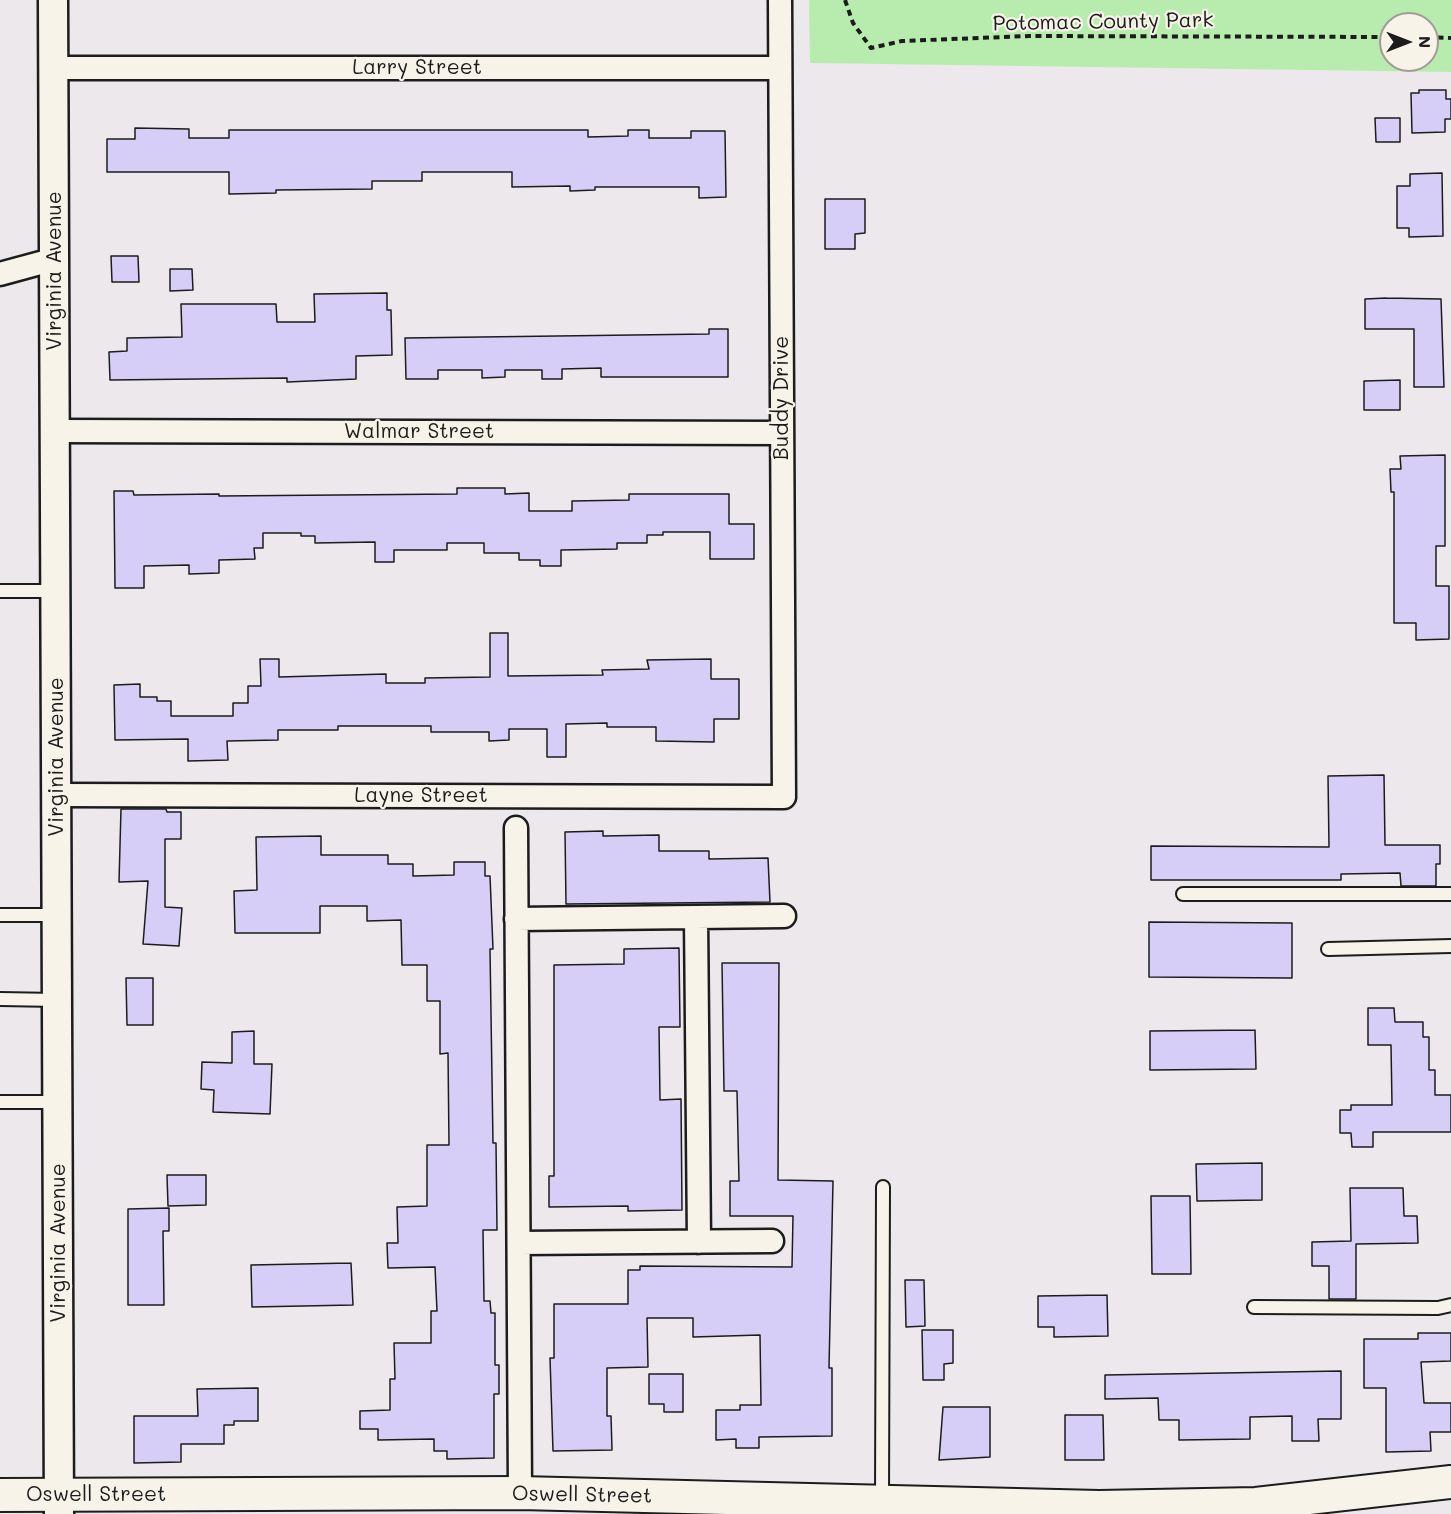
<!DOCTYPE html>
<html>
<head>
<meta charset="utf-8">
<style>
	body { margin:0 }
	#map { position:relative; width:1451px; height:1514px; overflow:hidden; background:#ede8ec; font-family:Mali,sans-serif }
	canvas { display:block }
	.north { position:absolute; left:1379px; top:12px; width:60px; height:60px; box-sizing:border-box; background:#f7f3e8; border:2px solid #9f9d96; border-radius:50%; rotate:90deg; font-size:16px; font-weight:700; line-height:24px; text-align:center; color:#1c1c1c }
	.north::after { content:''; display:block; margin:auto; width:21px; height:27px; background:#1c1c1c; clip-path:polygon(50% 0,100% 100%,50% 72%,0 100%) }
</style>
</head>
<body>
<div id="map">
<canvas width="1451" height="1514"></canvas>
<div class="north">N</div>
</div>
<script>
const ctx = document.querySelector('canvas').getContext('2d');
ctx.lineJoin = 'round';
function fillPath(path, color) {
  ctx.fillStyle = color;
  ctx.fill(path, 'evenodd');
}
function shape(rows) {
  const path = new Path2D();
  for (const r of rows) {
    path.moveTo(r[0], r[1]);
    for (let i = 2; i < r.length; i += 2) path.lineTo(r[i], r[i + 1]);
  }
  return path;
}
function stroke(path, color, width, dash) {
  ctx.strokeStyle = color;
  ctx.lineWidth = width;
  ctx.lineCap = dash ? 'butt' : 'round';
  ctx.setLineDash(dash || []);
  ctx.stroke(path);
}
function label(font, color, halo, rows, align = 'center') {
  ctx.font = font + ' Mali,sans-serif';
  ctx.lineWidth = 4.5;
  ctx.setLineDash([]);
  ctx.textBaseline = 'middle';
  ctx.strokeStyle = halo;
  ctx.fillStyle = color;
  for (const [text, x, y, turn = 0] of rows) {
    ctx.save();
    ctx.translate(x, y);
    ctx.rotate((+turn || 0) * Math.PI / 180);
    ctx.textAlign = isNaN(turn) ? turn : align;
    if (halo) ctx.strokeText(text, 0, 0);
    ctx.fillText(text, 0, 0);
    ctx.restore();
  }
}
const green = shape([
	[809,0,1451,0,1451,72,810,63],
	[1391,24,1427,24,1427,60,1391,60]
]);
const building = shape([
	[1419,90,1446,90,1446,99,1451,99,1451,119,1445,119,1445,132,1412,133,1411,93,1419,93,1419,90],
	[1375,118,1400,118,1400,142,1376,142,1375,118],
	[135,128,189,129,189,138,229,138,229,130,588,130,588,137,628,136,628,130,649,130,649,138,691,138,691,131,725,131,726,197,699,198,699,187,595,187,595,190,570,191,570,186,512,187,512,172,422,172,422,181,372,181,372,189,276,190,276,193,229,194,229,172,107,172,107,139,135,139,135,128],
	[1442,173,1443,236,1409,237,1409,228,1397,228,1397,186,1410,186,1410,174,1442,173],
	[825,199,865,199,865,233,855,234,855,249,825,249,825,199],
	[111,256,138,256,139,282,112,282,111,256],
	[170,269,192,269,193,290,170,291,170,269],
	[387,293,387,310,391,310,392,355,356,356,356,379,287,382,287,378,110,380,109,352,127,351,127,338,182,337,181,304,276,304,277,322,315,322,314,294,387,293],
	[1386,298,1441,299,1444,387,1414,387,1414,329,1365,329,1365,299,1386,298],
	[709,329,728,329,728,377,601,377,601,368,562,369,562,379,542,379,542,370,505,370,505,377,482,378,482,370,438,370,438,379,406,379,405,338,709,334,709,329],
	[1400,380,1400,410,1364,410,1364,381,1400,380],
	[1445,455,1445,546,1436,546,1436,586,1449,586,1449,639,1416,640,1416,623,1394,623,1394,492,1391,492,1390,469,1401,469,1400,456,1445,455],
	[457,488,505,488,505,494,529,493,529,511,572,511,572,501,629,500,629,494,729,494,729,524,754,524,754,559,710,559,710,532,663,532,663,535,647,535,647,543,617,543,617,549,561,550,561,566,540,566,540,560,519,560,519,553,484,553,484,543,447,543,447,550,394,550,394,562,375,562,375,542,315,543,315,536,301,536,301,533,263,533,263,548,254,548,255,559,219,560,219,573,189,574,189,565,144,566,144,588,115,588,114,491,133,491,134,495,219,494,219,496,457,494,457,488],
	[490,633,508,633,508,676,603,675,602,670,649,669,647,660,711,659,711,679,739,679,739,719,714,719,714,742,656,741,656,727,607,727,607,723,566,724,566,757,547,757,547,729,509,729,509,740,489,741,489,732,431,732,431,726,338,726,338,730,278,730,278,740,227,741,228,760,188,761,188,739,115,740,114,685,140,684,140,697,157,697,157,701,171,701,171,716,233,716,233,703,248,703,248,686,261,686,260,659,279,659,279,677,386,674,386,683,425,683,425,678,490,677,490,633],
	[1384,775,1385,845,1440,845,1440,864,1436,864,1436,886,1401,886,1400,873,1341,874,1341,880,1151,880,1151,846,1329,847,1328,776,1384,775],
	[121,809,166,809,167,812,181,812,181,839,165,839,165,907,182,908,179,946,143,944,148,881,119,882,121,809],
	[603,831,603,836,659,835,659,851,709,851,709,859,768,858,770,902,566,904,565,832,603,831],
	[321,836,321,855,388,855,388,864,413,864,413,876,454,875,454,862,485,862,485,876,490,876,493,949,490,949,493,1143,496,1143,497,1230,483,1230,484,1301,490,1301,491,1313,495,1313,495,1365,499,1365,499,1394,494,1394,494,1458,447,1459,447,1451,434,1451,434,1439,378,1440,378,1429,360,1429,360,1411,390,1410,390,1379,395,1379,394,1343,431,1343,431,1311,437,1311,435,1267,388,1268,387,1243,398,1243,397,1207,427,1206,427,1145,449,1145,448,1053,440,1054,440,1001,427,1001,427,965,402,965,401,920,367,921,367,906,320,906,320,933,235,933,234,891,257,890,256,837,321,836],
	[1149,922,1292,923,1292,978,1149,977,1149,922],
	[679,948,680,1027,659,1027,660,1100,681,1099,682,1210,628,1211,628,1206,549,1207,549,1176,554,1176,554,965,624,964,624,949,679,948],
	[722,963,779,963,778,1180,833,1181,829,1368,832,1368,832,1436,759,1437,759,1448,736,1448,736,1439,716,1440,716,1410,740,1410,740,1405,761,1405,760,1335,693,1337,693,1318,647,1318,648,1367,607,1368,607,1416,611,1416,612,1450,553,1451,550,1358,554,1358,554,1304,628,1304,628,1270,640,1270,640,1266,792,1267,793,1216,730,1216,730,1181,739,1181,737,1091,724,1091,722,963],
	[126,978,153,978,153,1025,127,1025,126,978],
	[1368,1008,1394,1008,1395,1022,1423,1022,1423,1037,1429,1037,1429,1070,1435,1070,1435,1095,1451,1095,1451,1132,1373,1132,1373,1147,1352,1147,1351,1133,1340,1133,1340,1110,1351,1110,1351,1105,1392,1105,1391,1045,1368,1045,1368,1008],
	[1255,1030,1256,1069,1150,1070,1150,1031,1255,1030],
	[254,1031,254,1064,272,1064,270,1114,213,1112,214,1090,201,1089,202,1062,232,1063,232,1032,254,1031],
	[1262,1163,1262,1200,1197,1201,1196,1164,1262,1163],
	[167,1175,206,1175,206,1205,168,1206,167,1175],
	[1350,1188,1403,1188,1404,1216,1417,1216,1418,1243,1356,1244,1356,1299,1329,1299,1329,1266,1312,1266,1312,1242,1351,1241,1350,1188],
	[1151,1196,1190,1196,1191,1274,1152,1274,1151,1196],
	[169,1208,169,1231,163,1231,164,1305,128,1305,128,1209,169,1208],
	[351,1263,353,1305,252,1307,251,1265,351,1263],
	[905,1280,924,1280,925,1326,906,1327,905,1280],
	[1107,1295,1108,1336,1054,1337,1054,1327,1038,1327,1038,1296,1107,1295],
	[922,1330,953,1330,953,1363,944,1364,944,1380,923,1380,922,1330],
	[1418,1333,1451,1333,1451,1361,1421,1362,1424,1403,1451,1403,1451,1432,1430,1432,1431,1451,1386,1452,1386,1388,1364,1388,1364,1339,1418,1339,1418,1333],
	[1341,1371,1341,1419,1318,1419,1319,1441,1292,1441,1292,1416,1250,1417,1250,1439,1179,1440,1179,1420,1159,1420,1158,1398,1105,1399,1105,1375,1341,1371],
	[649,1374,683,1374,683,1412,664,1412,664,1404,649,1404,649,1374],
	[258,1388,258,1421,234,1421,234,1425,224,1425,224,1444,181,1444,181,1462,134,1463,134,1416,198,1416,197,1389,258,1388],
	[943,1407,990,1407,990,1457,939,1460,943,1407],
	[1065,1415,1103,1415,1104,1460,1065,1460,1065,1415]
]);
const path = shape([
	[845,0,853,23,871,48,902,41,1029,36,1391,37],
	[1427,37,1451,38]
]);
const service = shape([
	[0,591,55,591],
	[1183,894,1451,894],
	[0,915,58,915],
	[1328,949,1451,946],
	[0,999,57,1000],
	[0,1102,57,1102],
	[1254,1307,1438,1308,1451,1305],
	[882,1500,883,1187]
]);
const minor = shape([
	[54,68,780,68],
	[0,274,55,259],
	[56,431,782,433],
	[58,795,784,797,780,0],
	[516,828,520,1493],
	[696,917,699,1242],
	[516,919,784,916],
	[519,1243,772,1241]
]);
const tertiary = shape([
	[53,0,59,1514]
]);
const secondary = shape([
	[0,1495,520,1493,1099,1507,1256,1504,1451,1482]
]);
const streetNames = [
	["Potomac County Park",1103,22,-1],
	["Larry Street",417,68],
	["Virginia Avenue",55,271,-90],
	["Buddy Drive",782,398,-90],
	["Walmar Street",419,432],
	["Virginia Avenue",57,757,-90],
	["Layne Street",421,796],
	["Virginia Avenue",59,1243,-90],
	["Oswell Street",96,1495],
	["Oswell Street",582,1495,1]
];
fillPath(green, '#b8ecae');
fillPath(building, '#d6cef7');
stroke(building, '#1c1c1c', 1.5);
stroke(service, '#1c1c1c', 16);
stroke(minor, '#1c1c1c', 27);
stroke(tertiary, '#1c1c1c', 33);
stroke(secondary, '#1c1c1c', 36);
stroke(path, '#1c1c1c', 4, [6, 4.5]);
stroke(service, '#f7f3e8', 12);
stroke(minor, '#f7f3e8', 22);
stroke(tertiary, '#f7f3e8', 28);
stroke(secondary, '#f7f3e8', 32);
label('21px', '#1c1c1c', '#f7f3e8', streetNames);
</script>
</body>
</html>
